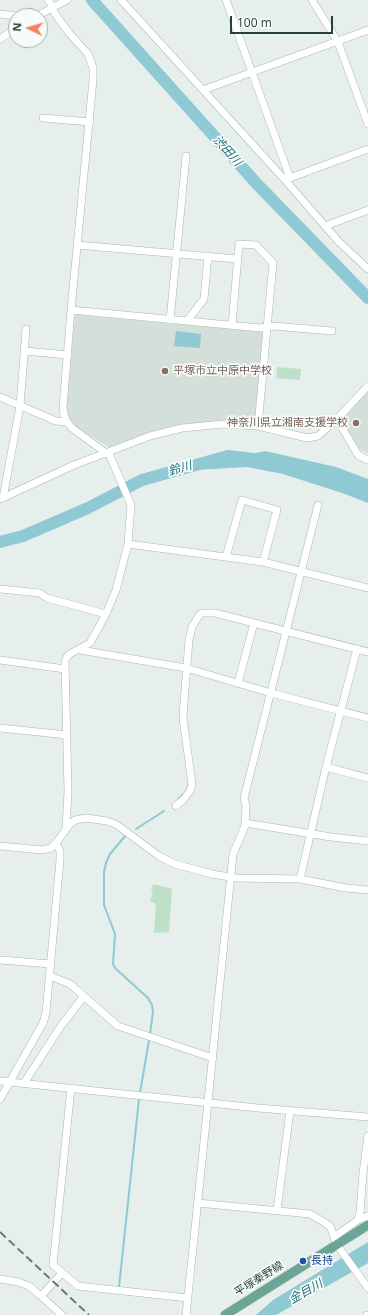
<!DOCTYPE html>
<html>
<head>
<meta charset="utf-8">
<style>
	body { margin:0 }
	#map { position:relative; width:368px; height:1315px; overflow:hidden; background:#e6efeb; font-family:"Open Sans",sans-serif }
	canvas { display:block }
	.north { position:absolute; left:8px; top:8px; width:40px; height:40px; box-sizing:border-box; background:#f7fbf9; border:1px solid #a3b1ad; border-radius:50%; rotate:275deg; font-size:11px; font-weight:700; line-height:16px; text-align:center; color:#24423a }
	.north::after { content:''; display:block; margin:auto; width:14px; height:18px; background:#f4845f; clip-path:polygon(50% 0,100% 100%,50% 72%,0 100%) }
	.scale { position:absolute; left:230px; top:16px; width:103px; height:18px; box-sizing:border-box; border:2px solid #24423a; border-top:0; padding-left:5px; font-size:12px; line-height:14px; white-space:nowrap; color:#24423a; -webkit-text-stroke:3px #f7fbf9; paint-order:stroke }
</style>
</head>
<body>
<div id="map">
<canvas width="368" height="1315"></canvas>
<div class="north">N</div>
<div class="scale">100 m</div>
</div>
<script>
const ctx = document.querySelector('canvas').getContext('2d');
ctx.lineJoin = 'round';
function fillPath(path, color) {
  ctx.fillStyle = color;
  ctx.fill(path, 'evenodd');
}
function shape(rows) {
  const path = new Path2D();
  for (const r of rows) {
    path.moveTo(r[0], r[1]);
    for (let i = 2; i < r.length; i += 2) path.lineTo(r[i], r[i + 1]);
  }
  return path;
}
function stroke(path, color, width, dash) {
  ctx.strokeStyle = color;
  ctx.lineWidth = width;
  ctx.lineCap = dash ? 'butt' : 'round';
  ctx.setLineDash(dash || []);
  ctx.stroke(path);
}
function label(font, color, halo, rows, align = 'center') {
  ctx.font = font + ' "Open Sans","Noto Sans JP",sans-serif';
  ctx.lineWidth = 3.5;
  ctx.setLineDash([]);
  ctx.textBaseline = 'middle';
  ctx.strokeStyle = halo;
  ctx.fillStyle = color;
  for (const [text, x, y, turn = 0] of rows) {
    ctx.save();
    ctx.translate(x, y);
    ctx.rotate((+turn || 0) * Math.PI / 180);
    ctx.textAlign = isNaN(turn) ? turn : align;
    if (halo) ctx.strokeText(text, 0, 0);
    ctx.fillText(text, 0, 0);
    ctx.restore();
  }
}
const built = shape([
	[77,315,262,332,263,334,255,420,251,423,220,421,111,448,78,429,70,420,66,407,75,317],
	[368,390,368,454,359,449,356,447,345,426,345,421,347,413]
]);
const green = shape([
	[277,367,301,369,300,380,276,378],
	[153,884,172,889,169,932,154,933,156,904,150,901,153,892,151,891]
]);
const water = shape([
	[176,331,201,334,200,348,174,346],
	[265,451,336,467,368,479,368,503,345,494,283,474,247,467,178,471],
	[368,1242,368,1263,276,1315,256,1315,273,1300]
]);
const stream = shape([
	[178,799,186,792,189,783],
	[136,829,164,811],
	[126,835,110,854,106,863,104,872,104,905,115,934,113,964,116,969,148,998,152,1005,153,1012,150,1034],
	[140,1093,149,1040],
	[119,1287,139,1099]
]);
const river = shape([
	[92,0,257,184,368,298],
	[0,542,23,536,88,508,142,480,228,456,254,459]
]);
const minor = shape([
	[48,0,53,7],
	[121,0,285,180,339,242,368,269],
	[226,0,290,178],
	[312,0,338,42,368,124],
	[51,8,69,33,88,54,93,68,93,80,71,310,63,407,64,415,67,422,72,428,110,456,131,505,128,544,116,590,106,614,90,643,68,655,65,661,68,791,66,829],
	[0,14,16,16],
	[37,16,67,0],
	[0,39,16,28],
	[203,90,368,30],
	[43,118,90,122],
	[287,179,368,149],
	[325,226,368,210],
	[77,245,237,259],
	[71,310,187,321,204,299,208,256],
	[170,320,186,156],
	[187,321,260,328,273,326,332,331],
	[232,325,239,244,256,245,273,263,258,426],
	[25,351,68,355],
	[0,397,56,421,67,422],
	[337,419,358,455,368,460],
	[3,498,20,406,26,329],
	[0,499,74,465,150,436,182,428,224,424,258,426,307,438,318,436,337,419,368,386],
	[128,544,263,562,368,588],
	[226,557,242,500,277,510,263,562],
	[0,589,40,593,47,598,106,614],
	[80,650,186,668,271,693,368,718],
	[0,660,65,669],
	[238,683,254,623],
	[0,728,67,735],
	[326,767,368,778],
	[176,806,184,799,190,791,192,784,183,718,184,702,189,640,192,627,200,614,203,613,215,613,368,652],
	[245,823,331,837,368,841],
	[0,846,42,850,51,848,56,843,70,824,75,820,86,818,107,821,117,825,159,856,175,864,212,874,236,878,300,879,346,888,368,890],
	[300,879,326,767,357,649],
	[0,960,51,964],
	[50,976,70,984,118,1026,213,1058],
	[0,1081,258,1108,368,1117],
	[24,1083,61,1026,84,996],
	[71,1088,53,1265,78,1286,188,1298],
	[0,1099,43,1023,46,1013,60,860,60,851,56,843],
	[368,1136,363,1173,360,1213,358,1220,334,1237,337,1245,368,1288],
	[198,1203,310,1214,327,1224,331,1228,334,1237],
	[277,1210,290,1111],
	[358,1220,368,1216],
	[0,1279,18,1282,29,1286,41,1296,62,1315],
	[41,1296,62,1273],
	[186,1315,202,1161,233,854,245,826,246,806,244,798,318,505],
	[367,1315,368,1315]
]);
const major = shape([
	[225,1315,368,1225]
]);
const rail = shape([
	[0,1232,89,1315]
]);
const markers = [
	[165,371,4,"#8d6e63"],
	[356,423,4,"#8d6e63"],
	[303,1261,4,"#1a4fb4"]
];
const educationNames = [
	["平塚市立中原中学校",173,371],
	["神奈川県立湘南支援学校",348,423,"right"]
];
const transitNames = [
	["長持",311,1261]
];
const streetNames = [
	["平塚秦野線",259,1279,-32]
];
const waterNames = [
	["渋田川",227,151,48],
	["鈴川",180,469,-16],
	["金目川",306,1292,-30]
];
fillPath(built, '#d4dfda');
fillPath(green, '#bfe0c8');
fillPath(water, '#8ec9d4');
stroke(stream, '#8ec9d4', 2);
stroke(river, '#8ec9d4', 12);
stroke(minor, '#a8b8b2', 8);
stroke(major, '#c2cac8', 10);
stroke(minor, '#fff', 7);
stroke(major, '#6aa596', 9);
stroke(rail, '#5f7d75', 2, [8, 4]);
for (const [x, y, r, color] of markers) {
  const dot = new Path2D();
  dot.arc(x, y, r, 0, 2 * Math.PI);
  ctx.fillStyle = color;
  ctx.fill(dot);
  stroke(dot, '#f7fbf9', 1.5);
}
label('11px', '#785e54', '#f7fbf9', educationNames, 'left');
label('11px', '#164399', '#f7fbf9', transitNames, 'left');
label('11px', '#24423a', '#f7fbf9', streetNames);
label('italic 12px', '#1c6f80', '#f7fbf9', waterNames);
</script>
</body>
</html>
